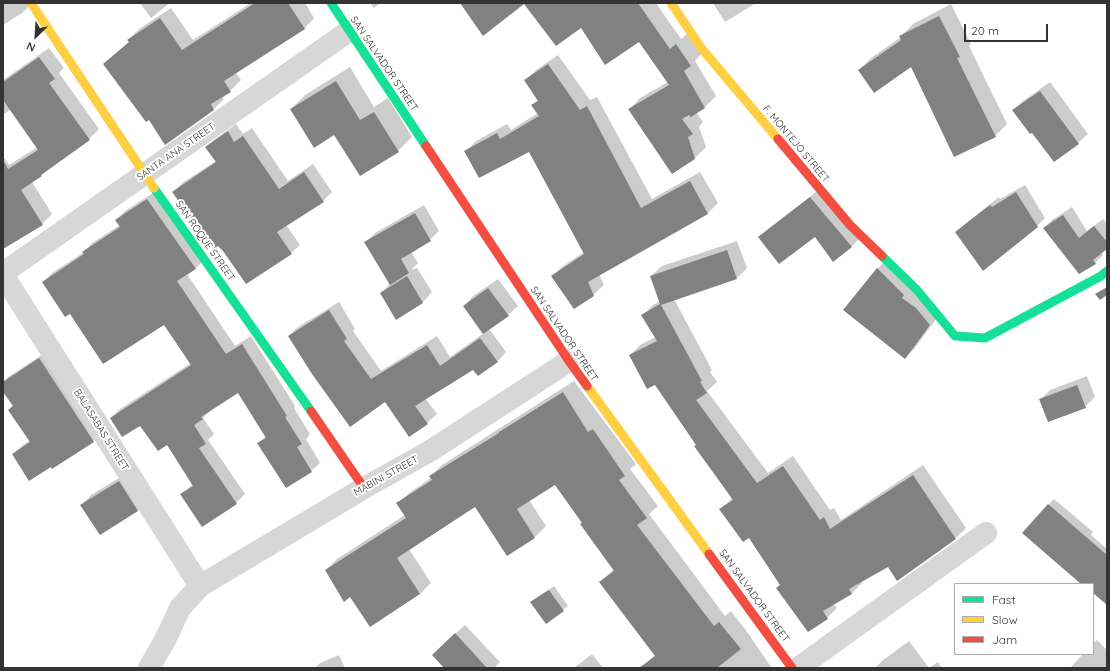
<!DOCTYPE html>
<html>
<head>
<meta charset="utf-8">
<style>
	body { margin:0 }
	#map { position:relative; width:1110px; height:671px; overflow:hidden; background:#fff; font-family:Quicksand,sans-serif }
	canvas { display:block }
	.frame { position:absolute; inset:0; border:4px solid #333; pointer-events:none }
	.legend { position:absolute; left:954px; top:583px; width:140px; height:72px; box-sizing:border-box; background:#fff; border:1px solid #adadad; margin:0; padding:5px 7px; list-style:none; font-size:12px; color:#333 }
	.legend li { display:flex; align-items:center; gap:8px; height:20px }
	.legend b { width:20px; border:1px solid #adadad }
	.north { position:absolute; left:16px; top:16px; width:40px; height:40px; -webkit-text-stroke:3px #fff; paint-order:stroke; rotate:205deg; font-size:11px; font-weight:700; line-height:16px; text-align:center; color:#333 }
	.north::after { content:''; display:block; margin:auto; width:14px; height:18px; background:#333; clip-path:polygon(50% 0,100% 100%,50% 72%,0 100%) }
	.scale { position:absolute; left:964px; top:24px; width:84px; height:18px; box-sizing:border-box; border:2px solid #333; border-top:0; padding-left:5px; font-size:12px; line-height:14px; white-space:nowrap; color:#333; -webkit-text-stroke:3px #fff; paint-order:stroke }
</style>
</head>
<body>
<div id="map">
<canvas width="1110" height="671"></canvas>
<div class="frame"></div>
<ul class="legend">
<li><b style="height:5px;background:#16e098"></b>Fast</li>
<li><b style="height:5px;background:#ffcf43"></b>Slow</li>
<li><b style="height:5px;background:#f24e42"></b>Jam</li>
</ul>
<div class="north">N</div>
<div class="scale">20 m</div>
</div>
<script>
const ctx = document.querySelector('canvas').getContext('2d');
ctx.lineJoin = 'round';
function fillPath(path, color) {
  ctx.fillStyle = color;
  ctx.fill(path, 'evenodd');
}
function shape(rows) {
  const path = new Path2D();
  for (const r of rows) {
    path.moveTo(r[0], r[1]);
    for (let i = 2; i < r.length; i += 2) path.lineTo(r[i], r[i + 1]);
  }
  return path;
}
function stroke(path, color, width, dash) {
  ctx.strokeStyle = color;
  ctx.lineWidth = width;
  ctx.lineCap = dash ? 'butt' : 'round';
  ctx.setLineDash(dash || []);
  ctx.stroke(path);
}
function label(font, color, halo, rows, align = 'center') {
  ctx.font = font + ' Quicksand,sans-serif';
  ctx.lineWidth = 4;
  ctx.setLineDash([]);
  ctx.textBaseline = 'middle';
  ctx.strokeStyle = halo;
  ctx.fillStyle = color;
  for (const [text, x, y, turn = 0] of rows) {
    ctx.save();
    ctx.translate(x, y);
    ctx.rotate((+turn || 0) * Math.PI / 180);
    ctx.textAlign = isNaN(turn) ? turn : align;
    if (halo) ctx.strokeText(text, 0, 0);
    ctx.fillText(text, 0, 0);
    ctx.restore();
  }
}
const shadow = shape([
	[3,3,32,3,22,13,3,25],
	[140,3,170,3,151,18],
	[251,3,305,3,314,18,304,29,236,73,241,80,230,91,222,96,224,99,214,109,165,143,150,118,104,64,130,41,128,40,139,29,171,8,193,40],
	[370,3,380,3,374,8],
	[524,3,656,3,681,39,687,34,701,54,695,61,716,96,705,107,696,112,703,122,699,127,706,147,695,158,630,109,640,98,668,82,640,41,581,27],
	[713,3,756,3,725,22],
	[951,4,971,44,969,46,1007,124,995,136,911,66,859,70,871,58,901,37,901,36,913,24],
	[49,48,64,68,59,73,99,129,89,139,32,182,52,214,42,224,3,247,3,156,9,165,38,147,11,109,3,115,3,80],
	[558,55,590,100,597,97,652,199,700,172,718,203,708,213,599,274,604,285,593,295,552,276,563,266,584,252,530,151,466,151,476,141,507,124,511,130,538,113,532,105,538,100,525,81,536,70],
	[350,67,374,107,388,98,412,137,398,151,334,134,291,109,305,95],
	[1050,82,1088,134,1078,143,1032,131,1014,110,1023,101],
	[236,124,243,134,252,128,288,181,313,164,332,192,323,201,286,225,300,245,291,253,224,251,174,192,182,183,216,161,207,147,215,139],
	[1025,185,1045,218,1037,226,957,232,965,224,999,197,1000,199],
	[820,189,860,238,851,247,815,236,760,237,768,229],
	[156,191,204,260,195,269,187,274,235,346,251,336,295,406,294,408,310,434,306,439,320,463,311,471,258,444,266,436,238,392,211,410,203,418,214,434,208,440,245,494,236,503,202,526,182,494,193,484,167,444,140,424,111,418,120,409,191,363,164,324,70,312,43,282,52,273,84,252,92,243,120,225,116,220,125,211],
	[424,205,439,231,430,240,411,252,418,263,411,270,417,268,432,292,423,302,397,318,381,293,390,284,366,242,375,233],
	[1072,207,1087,231,1103,219,1107,224,1107,248,1101,252,1103,255,1095,263,1044,228,1052,220],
	[737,241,747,268,736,279,674,299,712,370,710,372,717,382,707,391,768,473,793,456,830,510,834,508,841,520,923,465,966,528,956,538,888,566,861,581,862,583,852,593,834,604,837,608,827,618,781,585,749,537,721,509,733,497,655,383,630,355,640,345,656,337,643,315,653,305,660,301,651,276,662,266],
	[887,259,939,315,915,348,905,358,877,269],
	[498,279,518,306,508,315,489,329,506,352,497,362,474,368,425,398,437,414,427,423,385,400,289,336,298,327,339,302,355,329,353,331,381,371,437,336,450,357,484,333,464,306,473,296],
	[48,351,102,433,93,441,51,466,13,454,22,446,30,440,9,410,13,405,3,390,3,382,8,377],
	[1087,376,1095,397,1085,407,1041,399,1050,390],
	[574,381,636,464,630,469,658,506,649,514,725,616,731,611,751,637,751,638,772,668,649,668,646,664,655,655,600,582,614,569,555,484,529,500,546,526,535,537,507,555,475,506,409,549,431,583,420,594,351,596,326,570,337,559,405,515,398,504,409,493,431,478,431,476,442,465],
	[129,472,147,501,137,511,82,505,91,495],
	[1054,499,1093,532,1091,535,1107,549,1107,603,1093,592,1093,584,1083,584,1048,505],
	[554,586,568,606,546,623,532,602,536,598],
	[465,625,500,662,494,668,445,668,443,645],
	[1097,640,1107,650,1107,668,1070,668,1083,654,1093,654,1093,644],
	[909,641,929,668,938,662,942,668,875,668,882,661],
	[592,654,603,668,574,668],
	[339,655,345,668,315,668,320,663]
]);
const building = shape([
	[255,3,288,3,305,29,224,81,231,92,211,104,214,110,165,145,149,120,146,122,103,64,129,42,127,40,160,18,182,50],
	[460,3,638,3,670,49,676,44,691,66,684,71,705,108,691,117,689,115,682,119,693,134,688,137,695,159,672,174,628,109,669,85,639,42,605,65,581,28,556,46,524,4,483,36],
	[939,16,960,57,957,58,996,137,954,157,911,67,874,93,858,70,901,40,899,36],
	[39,57,55,79,49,83,90,140,41,175,42,176,21,190,43,225,3,249,3,160,8,169,38,150,3,100,3,82],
	[548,64,580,110,587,106,641,208,690,181,708,214,588,282,594,296,574,309,551,276,584,254,529,152,479,178,464,151,497,133,500,139,539,116,531,105,538,101,524,80],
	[336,81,360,120,374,112,399,152,360,176,334,135,314,148,290,109],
	[1040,91,1079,144,1054,162,1032,133,1030,134,1012,110],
	[228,131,234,142,243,136,279,189,304,172,324,202,277,232,292,254,246,284,223,251,218,246,213,249,172,192,216,162,205,147],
	[1016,192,1038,227,983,271,955,232,990,205,992,207],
	[810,197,852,247,833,262,815,237,779,264,758,237],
	[147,199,196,269,177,281,226,354,242,344,287,416,285,417,302,444,297,447,312,472,286,488,257,443,266,438,238,393,201,417,203,419,194,425,206,444,199,448,237,504,202,527,180,494,193,486,167,445,158,451,140,426,122,437,110,418,191,365,164,325,103,364,70,314,65,317,42,282,84,254,82,252,120,227,115,220],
	[415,213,431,241,401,259,409,273,390,285,364,242],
	[1063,215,1079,238,1094,226,1107,242,1107,249,1093,260,1096,264,1079,274,1043,228],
	[727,250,737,279,661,305,702,381,700,382,707,393,696,400,757,483,783,466,820,520,824,517,830,529,913,475,956,539,897,581,888,567,849,589,852,594,823,611,828,619,808,632,776,588,780,585,749,538,743,542,719,509,733,500,694,446,696,445,655,385,647,389,629,355,657,341,641,315,660,304,650,276],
	[877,268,904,295,902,298,916,308,930,325,905,359,843,310],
	[407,276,423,303,396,320,380,293],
	[1107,287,1107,295,1100,300,1095,294],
	[488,288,509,316,483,334,463,306],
	[329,310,347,339,344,341,371,379,427,345,440,366,480,338,498,362,478,376,473,370,415,406,428,424,409,437,385,402,350,427,312,374,288,336],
	[39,358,94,442,52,469,51,467,29,481,12,454,30,442,8,410,13,406,3,392,3,382],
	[1077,385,1086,408,1048,422,1039,399],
	[563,392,588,432,593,429,625,476,619,480,647,518,637,525,714,626,719,622,741,649,717,668,639,668,655,656,599,582,614,571,580,524,582,523,555,485,517,509,535,538,507,556,475,507,397,558,420,594,370,627,350,597,344,602,325,570,406,518,396,503,432,480,429,476,499,433,499,432],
	[119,481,138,511,100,535,80,505],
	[1048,504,1107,555,1107,605,1093,593,1093,584,1081,584,1022,533],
	[549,590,564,611,546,624,530,602],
	[455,633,487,668,444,668,432,655]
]);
const street = shape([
	[3,273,349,31],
	[3,275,200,586],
	[149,668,166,638,180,608,200,586,364,488,430,451,569,361],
	[798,668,986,533]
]);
const fast = shape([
	[331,3,426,146],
	[154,188,311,411],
	[882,256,917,290,955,336,985,338,1101,276,1107,271]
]);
const slow = shape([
	[31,3,154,188],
	[671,3,702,49,778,139],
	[587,386,709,554]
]);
const jam = shape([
	[778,139,850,225,882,256],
	[426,146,569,361,587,386],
	[311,411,364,488],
	[709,554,792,668]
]);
const streetNames = [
	["SAN SALVADOR STREET",384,64,56],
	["F. MONTEJO STREET",796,144,50],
	["SANTA ANA STREET",176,152,-35],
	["SAN ROQUE STREET",205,241,55],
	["SAN SALVADOR STREET",564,334,56],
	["BALASABAS STREET",101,430,58],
	["MABINI STREET",386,476,-29],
	["SAN SALVADOR STREET",754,596,54]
];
fillPath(shadow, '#0003');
fillPath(building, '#818181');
stroke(street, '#d7d7d7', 22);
stroke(fast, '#16e098', 9);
stroke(slow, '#ffcf43', 9);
stroke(jam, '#f24e42', 9);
label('10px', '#333', '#fff', streetNames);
</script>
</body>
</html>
